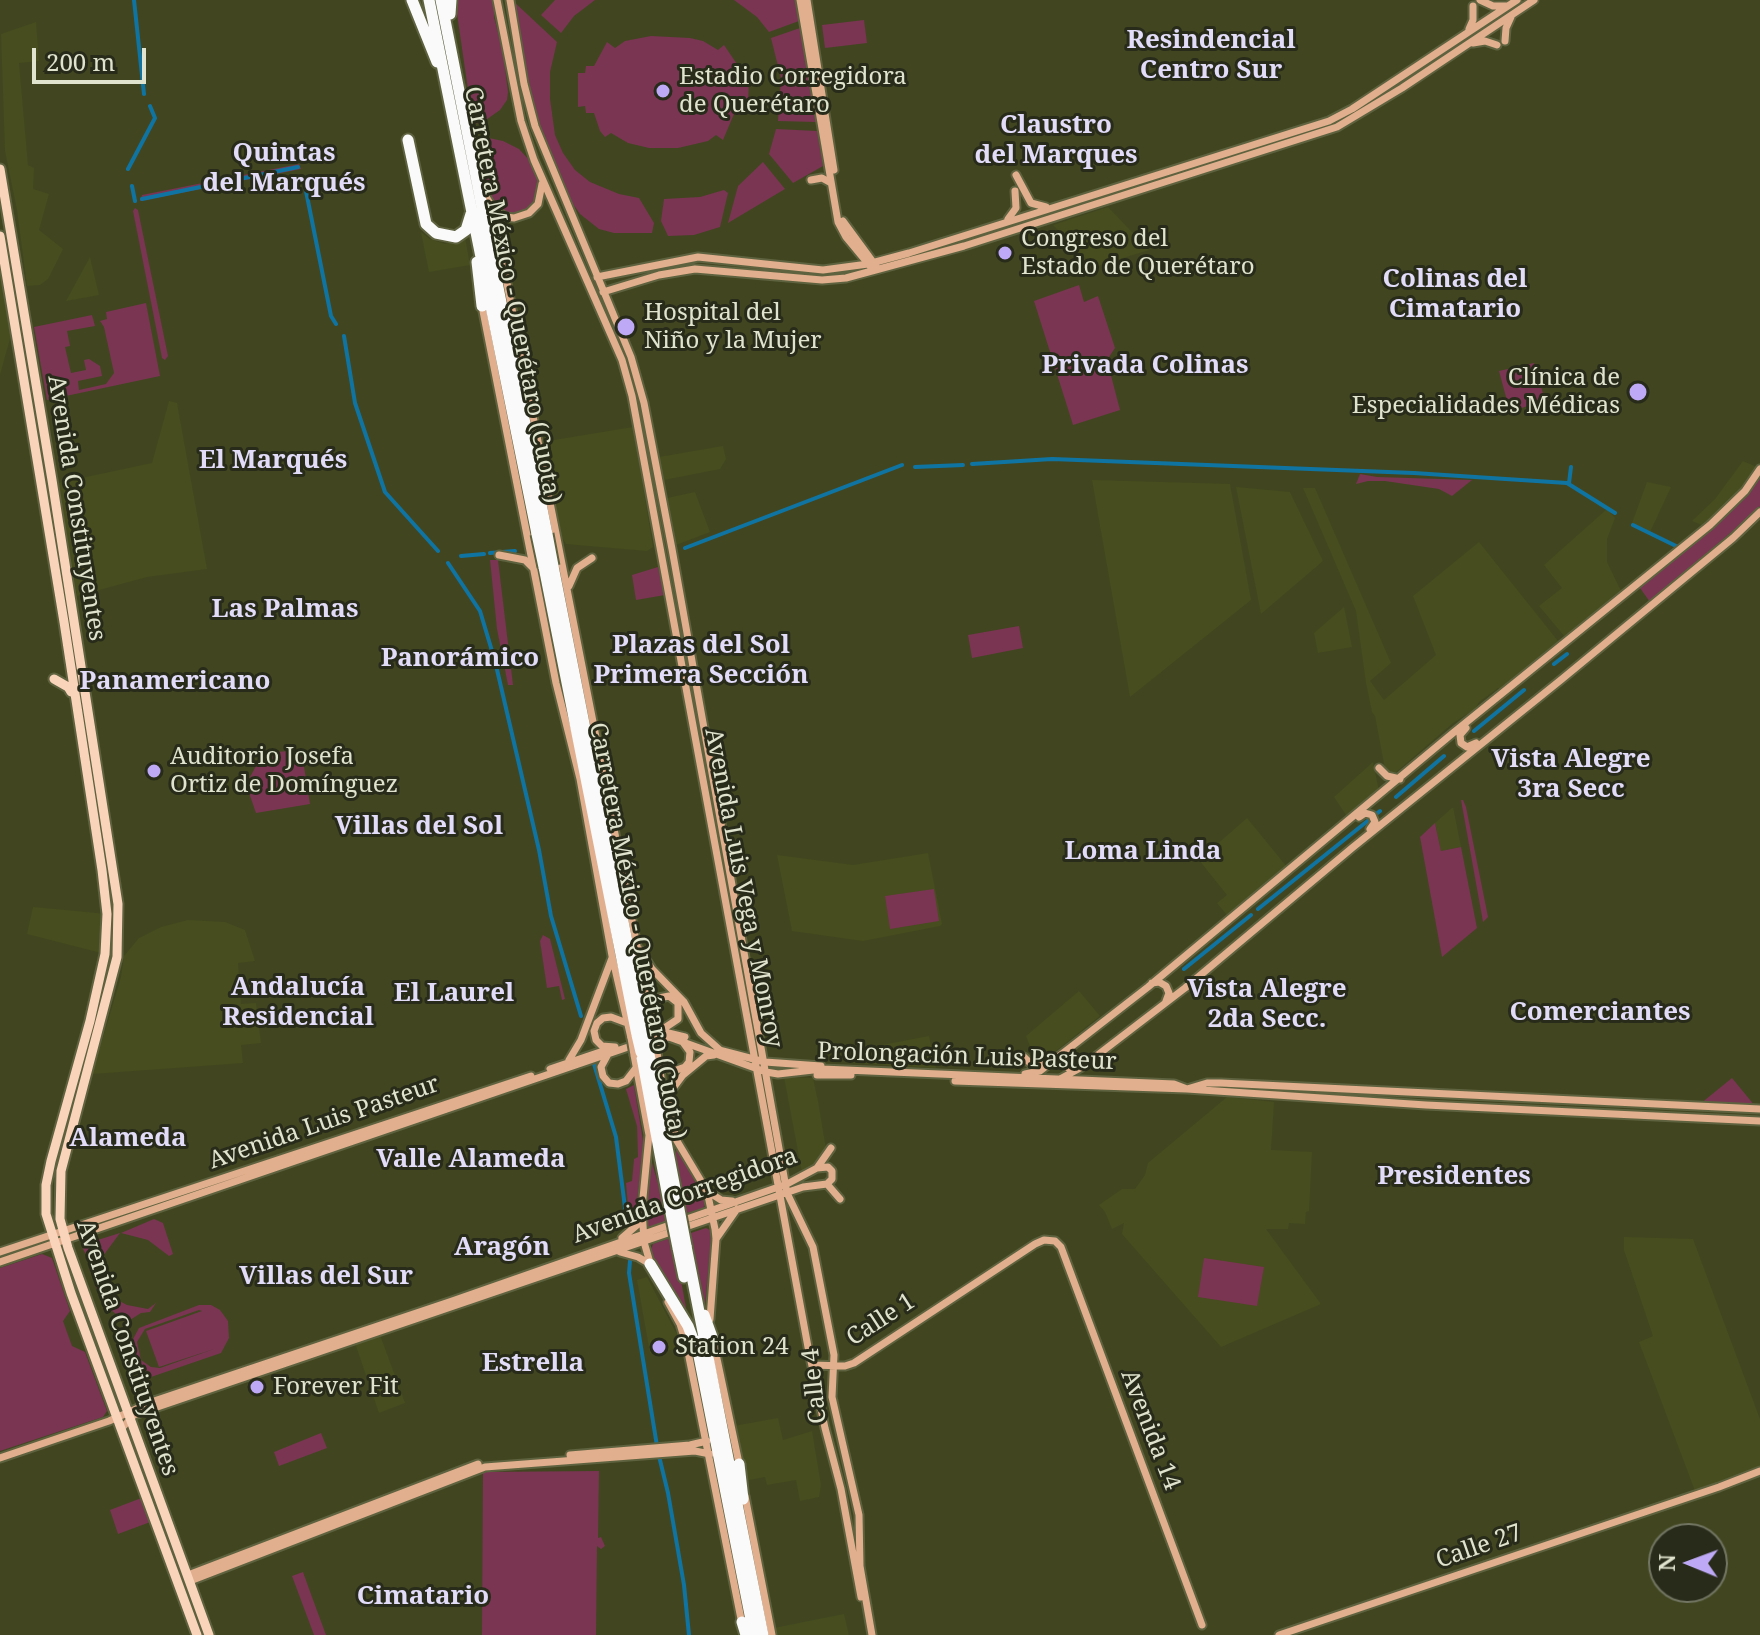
<!DOCTYPE html>
<html>
<head>
<meta charset="utf-8">
<style>
	body { margin:0 }
	#map { position:relative; width:1760px; height:1635px; overflow:hidden; background:#414620; font-family:"Noto Serif",serif }
	canvas { display:block }
	.north { position:absolute; left:1648px; top:1523px; width:80px; height:80px; box-sizing:border-box; background:#282b1a; border:2px solid #727562; border-radius:50%; rotate:271deg; font-size:22px; font-weight:700; line-height:32px; text-align:center; color:#e0e4ce }
	.north::after { content:''; display:block; margin:auto; width:28px; height:36px; background:#bda9f5; clip-path:polygon(50% 0,100% 100%,50% 72%,0 100%) }
	.scale { position:absolute; left:32px; top:48px; width:114px; height:36px; box-sizing:border-box; border:4px solid #e0e4ce; border-top:0; padding-left:10px; font-size:24px; line-height:28px; white-space:nowrap; color:#e0e4ce; -webkit-text-stroke:6px #282b1a; paint-order:stroke }
</style>
</head>
<body>
<div id="map">
<canvas width="1760" height="1635"></canvas>
<div class="north">N</div>
<div class="scale">200 m</div>
</div>
<script>
const ctx = document.querySelector('canvas').getContext('2d');
ctx.lineJoin = 'round';
function fillPath(path, color) {
  ctx.fillStyle = color;
  ctx.fill(path, 'evenodd');
}
function shape(rows) {
  const path = new Path2D();
  for (const r of rows) {
    path.moveTo(r[0], r[1]);
    for (let i = 2; i < r.length; i += 2) path.lineTo(r[i], r[i + 1]);
  }
  return path;
}
function stroke(path, color, width, dash) {
  ctx.strokeStyle = color;
  ctx.lineWidth = width;
  ctx.lineCap = dash ? 'butt' : 'round';
  ctx.setLineDash(dash || []);
  ctx.stroke(path);
}
function label(font, color, halo, rows, align = 'center') {
  ctx.font = font + ' "Noto Serif",serif';
  ctx.lineWidth = 6;
  ctx.setLineDash([]);
  ctx.textBaseline = 'middle';
  ctx.strokeStyle = halo;
  ctx.fillStyle = color;
  for (const [text, x, y, turn = 0] of rows) {
    ctx.save();
    ctx.translate(x, y);
    ctx.rotate((+turn || 0) * Math.PI / 180);
    ctx.textAlign = isNaN(turn) ? turn : align;
    if (halo) ctx.strokeText(text, 0, 0);
    ctx.fillText(text, 0, 0);
    ctx.restore();
  }
}
const built = shape([
	[36,22,39,61,19,63,28,165,34,168,33,189,49,194,39,230,63,249,48,279,40,285,27,286,17,210,5,151,1,34],
	[1108,207,1149,250,1094,267,1053,225],
	[421,232,430,239,445,244,465,237,470,265,429,272],
	[0,236,14,324,0,375],
	[90,257,99,295,66,301],
	[169,401,177,403,207,569,147,577,77,596,58,483,152,463],
	[633,427,653,547,647,551,566,544,561,536,542,442],
	[723,446,726,459,720,469,664,480,659,457],
	[1743,461,1757,467,1738,494,1704,526,1692,521,1715,499],
	[1092,480,1230,484,1251,600,1130,697],
	[1647,482,1671,487,1650,532,1632,523],
	[1236,487,1290,492,1323,561,1261,614],
	[1303,488,1315,488,1391,663,1370,681,1384,700,1436,655,1413,596,1479,542,1558,641,1500,689,1498,688,1479,702,1475,709,1453,723,1394,774,1385,769,1375,716,1372,712,1366,683,1356,611],
	[695,492,710,532,676,545,667,498],
	[1607,509,1615,518,1607,539,1607,562,1622,593,1588,620,1586,618,1565,637,1539,606,1562,588,1544,565],
	[1344,607,1352,647,1318,653,1314,633],
	[1373,762,1379,791,1348,818,1334,797],
	[1453,807,1461,847,1441,851,1435,823],
	[1247,818,1287,867,1227,915,1217,903,1227,895,1199,860],
	[928,853,942,924,940,926,863,941,792,931,777,855,853,865],
	[33,907,107,914,105,954,27,934],
	[188,920,225,922,245,930,255,961,238,963,241,1004,256,1003,261,1043,241,1045,243,1063,92,1074,121,977,124,956,139,938,161,927],
	[1079,991,1100,1016,1042,1062,1036,1062,1026,1036],
	[929,1036,936,1068,853,1063,851,1051],
	[784,1077,813,1078,818,1101,826,1149,822,1158,802,1173],
	[1227,1097,1274,1102,1271,1150,1312,1152,1309,1211,1306,1212,1305,1224,1289,1223,1288,1229,1266,1229,1321,1304,1221,1347,1122,1234,1124,1223,1112,1229,1105,1212,1099,1205,1122,1189,1135,1189,1145,1175,1148,1163],
	[1624,1237,1693,1239,1760,1419,1760,1467,1695,1491,1639,1342,1653,1336,1624,1250],
	[647,1277,684,1348,650,1353,637,1280],
	[380,1335,405,1403,379,1413,355,1343],
	[778,1418,783,1440,812,1431,821,1485,819,1497,800,1501,796,1480,767,1485,765,1477,744,1481,734,1426],
	[844,1614,849,1635,775,1635,774,1628]
]);
const green = shape([
	[455,0,494,0,494,17,503,52,508,92,507,100,500,110,483,122,473,124],
	[512,0,557,42,550,72,550,99,555,135,563,153,575,170,590,182,619,194,639,198,654,223,652,233,614,233,599,229,580,214,565,193,536,121],
	[555,0,595,0,574,16,561,33,541,15],
	[734,0,795,0,799,21,769,32,757,17],
	[864,20,867,43,825,48,822,25],
	[800,28,816,122,778,121,781,78,771,38],
	[651,36,690,38,703,41,718,50,724,45,741,70,741,75,749,75,748,109,741,109,740,115,734,114,723,140,716,135,708,141,678,148,649,148,628,143,611,133,605,137,600,131,594,113,586,113,585,106,578,107,578,73,585,73,586,66,594,66,607,42,615,48,625,41],
	[776,129,817,131,823,166,793,183,769,154],
	[484,137,503,141,519,149,532,163,539,179,539,189,533,207,524,212,506,215,496,210,486,191,475,139],
	[763,162,785,189,728,223,738,186],
	[299,164,301,169,140,201,142,195],
	[724,190,728,193,720,227,694,235,668,236,661,221,664,199,700,197],
	[135,208,138,210,168,356,165,360,162,358,133,211],
	[1079,285,1084,302,1098,296,1115,348,1107,360,1120,410,1073,425,1034,301],
	[146,303,160,376,47,400,34,327,92,315,95,326,67,331,70,346,65,347,71,373,86,370,84,360,89,359,100,366,102,376,78,381,79,390,106,384,114,373,104,327,100,321,107,319,106,312],
	[1534,363,1545,400,1510,412,1499,371],
	[1360,474,1377,477,1472,480,1452,496,1439,489,1385,481,1368,481,1356,484],
	[1760,474,1760,506,1757,510,1650,602,1640,588,1735,506],
	[490,560,498,560,513,685,508,685,497,629],
	[658,567,665,595,636,600,632,575],
	[1019,626,1023,648,972,658,968,635],
	[289,751,302,754,310,804,256,813,248,790,250,777,256,766,266,758,277,752],
	[1461,800,1463,800,1466,807,1488,917,1483,922],
	[1435,823,1441,851,1461,847,1477,928,1442,957,1420,837],
	[934,889,939,921,890,929,885,896],
	[543,935,550,939,565,999,562,1000,559,986,547,988,540,941],
	[1732,1078,1755,1106,1700,1104],
	[634,1085,644,1147,637,1200,630,1230,626,1183,632,1181,634,1159,638,1157,637,1126,626,1089],
	[676,1145,706,1203,703,1208,684,1214,676,1178],
	[650,1156,669,1221,649,1228,645,1225],
	[154,1219,163,1223,173,1254,169,1256,148,1240,121,1233],
	[706,1228,710,1230,711,1240,705,1305,699,1292,688,1234],
	[120,1233,103,1256,96,1284,108,1295,127,1305,148,1309,156,1303,150,1312,141,1313,130,1320,124,1320,103,1304,95,1285,95,1277,89,1269,89,1260,83,1249,85,1244],
	[673,1237,689,1324,650,1252,653,1244],
	[42,1254,52,1258,70,1311,63,1321,68,1335,72,1346,85,1352,107,1411,103,1417,0,1451,0,1268],
	[1204,1258,1264,1267,1257,1306,1198,1297],
	[199,1305,211,1305,220,1310,228,1321,229,1338,221,1353,151,1377,149,1371,136,1368,128,1348,131,1348,133,1339,139,1328],
	[199,1310,202,1311,146,1331,159,1367,214,1349,160,1368,151,1367,141,1360,137,1342,145,1329],
	[321,1433,327,1448,279,1466,274,1452],
	[599,1471,598,1538,601,1537,605,1546,601,1549,597,1546,596,1635,482,1635,483,1472],
	[144,1497,153,1521,118,1534,110,1510],
	[303,1572,312,1597,326,1635,314,1635,292,1576]
]);
const canal = shape([
	[134,0,144,94],
	[128,169,155,118,150,106],
	[304,181,331,316,336,324],
	[132,186,135,201],
	[142,199,298,167],
	[344,336,355,403,385,492,438,551],
	[972,464,1052,459,1414,473,1567,483,1615,513],
	[915,467,963,465],
	[1569,483,1571,467],
	[1633,525,1676,546],
	[685,548,902,465],
	[490,553,515,551],
	[461,556,484,554],
	[448,563,480,611,495,661,539,850,551,916,581,1016],
	[1554,664,1567,654],
	[1474,731,1524,690],
	[1396,797,1444,756],
	[1258,909,1380,811],
	[1184,969,1251,915],
	[594,1064,616,1137,628,1231],
	[630,1261,629,1273,657,1446],
	[659,1456,668,1493,684,1585,689,1635]
]);
const secondary = shape([
	[497,0,521,121,534,160,622,360,632,396,808,1347,825,1428,841,1489,861,1597],
	[510,0,524,84,535,126,631,357,644,403,672,549,787,1193,813,1247,834,1355,832,1397,859,1515,860,1566,872,1635],
	[800,0,838,222,846,237,870,266],
	[807,0,834,170],
	[1480,0,1493,6,1506,6],
	[1469,29,1473,20,1473,6],
	[1505,41,1506,28,1511,17],
	[1473,43,1485,41,1497,45],
	[1016,175,1031,203,1046,207],
	[811,180,822,178,831,183],
	[482,190,494,210,506,217,514,218,529,213,538,204,542,184],
	[1008,219,1016,208,1015,191],
	[843,221,876,266],
	[502,258,637,946,652,1031],
	[597,277,698,257,823,270,868,264,909,253,1329,121,1352,109,1517,0],
	[603,292,659,275,695,269,822,280,846,278,964,246,1337,127,1402,88,1534,0],
	[482,306,556,683,580,779,612,956,631,1038],
	[499,555,525,560,533,568],
	[569,586,577,568,592,558],
	[1466,728,1460,735,1461,743,1467,747,1476,743],
	[1379,768,1387,776,1400,779],
	[1359,817,1365,813,1372,815,1375,822,1370,829],
	[640,950,652,969,684,1002,701,1033,720,1050],
	[1152,983,1159,982,1166,986,1169,993,1166,1001],
	[650,1014,652,1005,659,998,669,996,678,1003,678,1019,663,1029],
	[660,1031,685,1037],
	[649,1039,669,1037,766,1072,778,1074,822,1069,1174,1084,1187,1089,1207,1083,1221,1083,1760,1109],
	[656,1046,664,1096,677,1141,707,1191,715,1229,716,1239,710,1319],
	[615,1047,602,1046,596,1040,594,1031,597,1023,603,1018,611,1017,627,1023],
	[719,1050,765,1062,821,1066],
	[1064,1053,1062,1058,1064,1065,1071,1070,1077,1069],
	[634,1055,649,1135,642,1208,644,1242,651,1266],
	[607,1056,601,1067,603,1076,609,1083,618,1084,626,1081,636,1068],
	[1024,1057,1030,1063,1038,1065,1047,1063],
	[569,1060,581,1040,612,958],
	[659,1062,674,1071,685,1067,689,1062,690,1052,682,1041],
	[550,1069,606,1050],
	[1025,1074,1040,1071,1148,987,1453,733,1710,525,1745,491,1760,469],
	[817,1075,851,1075],
	[1060,1079,1082,1067,1185,988,1352,848,1562,679,1733,538,1760,512],
	[955,1081,1187,1089,1426,1105,1760,1121],
	[668,1104,671,1091,683,1075,706,1056,714,1055],
	[817,1168,828,1167,832,1171,832,1179,827,1184],
	[707,1191,721,1200,732,1201],
	[622,1238,637,1225,640,1214],
	[716,1239,737,1209],
	[0,1252,531,1076],
	[620,1252,638,1257,650,1264],
	[0,1262,637,1044],
	[668,1302,680,1324,687,1347,742,1624],
	[712,1335,740,1468],
	[812,1365,845,1366,854,1363,1035,1244,1044,1240,1055,1241,1061,1247,1202,1625],
	[122,1428,134,1415,803,1187,827,1184,840,1199],
	[570,1455,690,1445,707,1441],
	[0,1458,109,1421,154,1401,452,1301,787,1184,817,1168,831,1148],
	[745,1496,772,1635],
	[188,1575,478,1464],
	[190,1581,485,1467,695,1451,710,1454],
	[1279,1635,1719,1487,1760,1471]
]);
const primary = shape([
	[0,169,52,480,118,904,117,957,61,1171,60,1219,68,1248,209,1635],
	[0,236,64,622,102,870,107,914,105,954,90,1021,51,1161,46,1185,46,1214,71,1293,197,1635],
	[54,679,68,687,71,692]
]);
const highway = shape([
	[412,0,437,62],
	[429,0,537,534],
	[441,0,547,534],
	[450,14,451,0],
	[408,140,426,224,436,233,456,237,466,230,471,214],
	[495,234,502,258],
	[477,262,482,306],
	[553,566,645,1033],
	[544,567,637,1035],
	[648,1049,678,1204],
	[641,1052,670,1208],
	[686,1246,763,1635],
	[678,1248,684,1277],
	[650,1264,688,1326,696,1347],
	[704,1315,712,1337],
	[696,1341,754,1635],
	[739,1464,743,1499],
	[742,1622,746,1635]
]);
const secondaryBridge = shape([
	[652,1031,656,1046],
	[631,1038,634,1055]
]);
const highwayBridge = shape([
	[537,534,544,567],
	[547,534,553,566],
	[645,1033,648,1049],
	[637,1035,641,1052],
	[678,1204,686,1246],
	[670,1208,678,1248]
]);
const markers = [
	[663,91,8,"#bda9f5"],
	[1005,253,8,"#bda9f5"],
	[626,327,10,"#bda9f5"],
	[1638,392,10,"#bda9f5"],
	[154,771,8,"#bda9f5"],
	[659,1347,8,"#bda9f5"],
	[257,1387,8,"#bda9f5"]
];
const poiNames = [
	["Estadio Corregidora",679,77],
	["de Querétaro",679,105],
	["Congreso del",1021,239],
	["Estado de Querétaro",1021,267],
	["Hospital del",644,313],
	["Niño y la Mujer",644,341],
	["Clínica de",1620,378,"right"],
	["Especialidades Médicas",1620,406,"right"],
	["Auditorio Josefa",170,757],
	["Ortiz de Domínguez",170,785],
	["Station 24",675,1347],
	["Forever Fit",273,1387]
];
const streetNames = [
	["Carretera México - Querétaro (Cuota)",512,295,79],
	["Avenida Constituyentes",76,508,81],
	["Avenida Luis Vega y Monroy",743,888,79],
	["Carretera México - Querétaro (Cuota)",637,931,79],
	["Prolongación Luis Pasteur",967,1057,2],
	["Avenida Luis Pasteur",324,1123,-19],
	["Avenida Corregidora",685,1196,-20],
	["Calle 1",881,1320,-33],
	["Avenida Constituyentes",127,1348,71],
	["Calle 4",815,1386,-96],
	["Avenida 14",1150,1430,69],
	["Calle 27",1479,1547,-19]
];
const neighbourhoodNames = [
	["Resindencial",1211,41],
	["Centro Sur",1211,71],
	["Claustro",1056,126],
	["del Marques",1056,156],
	["Quintas",284,154],
	["del Marqués",284,184],
	["Colinas del",1455,280],
	["Cimatario",1455,310],
	["Privada Colinas",1145,366],
	["El Marqués",273,461],
	["Las Palmas",285,610],
	["Plazas del Sol",701,646],
	["Primera Sección",701,676],
	["Panorámico",460,659],
	["Panamericano",175,682],
	["Vista Alegre",1571,760],
	["3ra Secc",1571,790],
	["Villas del Sol",419,827],
	["Loma Linda",1143,852],
	["Andalucía",298,988],
	["Residencial",298,1018],
	["Vista Alegre",1267,990],
	["2da Secc.",1267,1020],
	["El Laurel",454,994],
	["Comerciantes",1600,1013],
	["Alameda",128,1139],
	["Valle Alameda",471,1160],
	["Presidentes",1454,1177],
	["Aragón",502,1248],
	["Villas del Sur",326,1277],
	["Estrella",533,1364],
	["Cimatario",423,1597]
];
fillPath(built, '#474d1e');
fillPath(green, '#793552');
stroke(canal, '#1074a2', 4);
stroke(secondary, '#5e623f', 11);
stroke(primary, '#5e623f', 13);
stroke(highway, '#5e623f', 15);
stroke(secondary, '#e1af8d', 7);
stroke(primary, '#fad4ba', 9);
stroke(highway, '#fafafa', 11);
stroke(secondaryBridge, '#5e623f', 11, []);
stroke(highwayBridge, '#5e623f', 15, []);
stroke(secondaryBridge, '#e1af8d', 7);
stroke(highwayBridge, '#fafafa', 11);
for (const [x, y, r, color] of markers) {
  const dot = new Path2D();
  dot.arc(x, y, r, 0, 2 * Math.PI);
  ctx.fillStyle = color;
  ctx.fill(dot);
  stroke(dot, '#282b1a', 3);
}
label('24px', '#e0e4ce', '#282b1a', poiNames, 'left');
label('24px', '#e0e4ce', '#282b1a', streetNames);
label('bold 26px', '#e2dcf9', '#282b1a', neighbourhoodNames);
</script>
</body>
</html>
